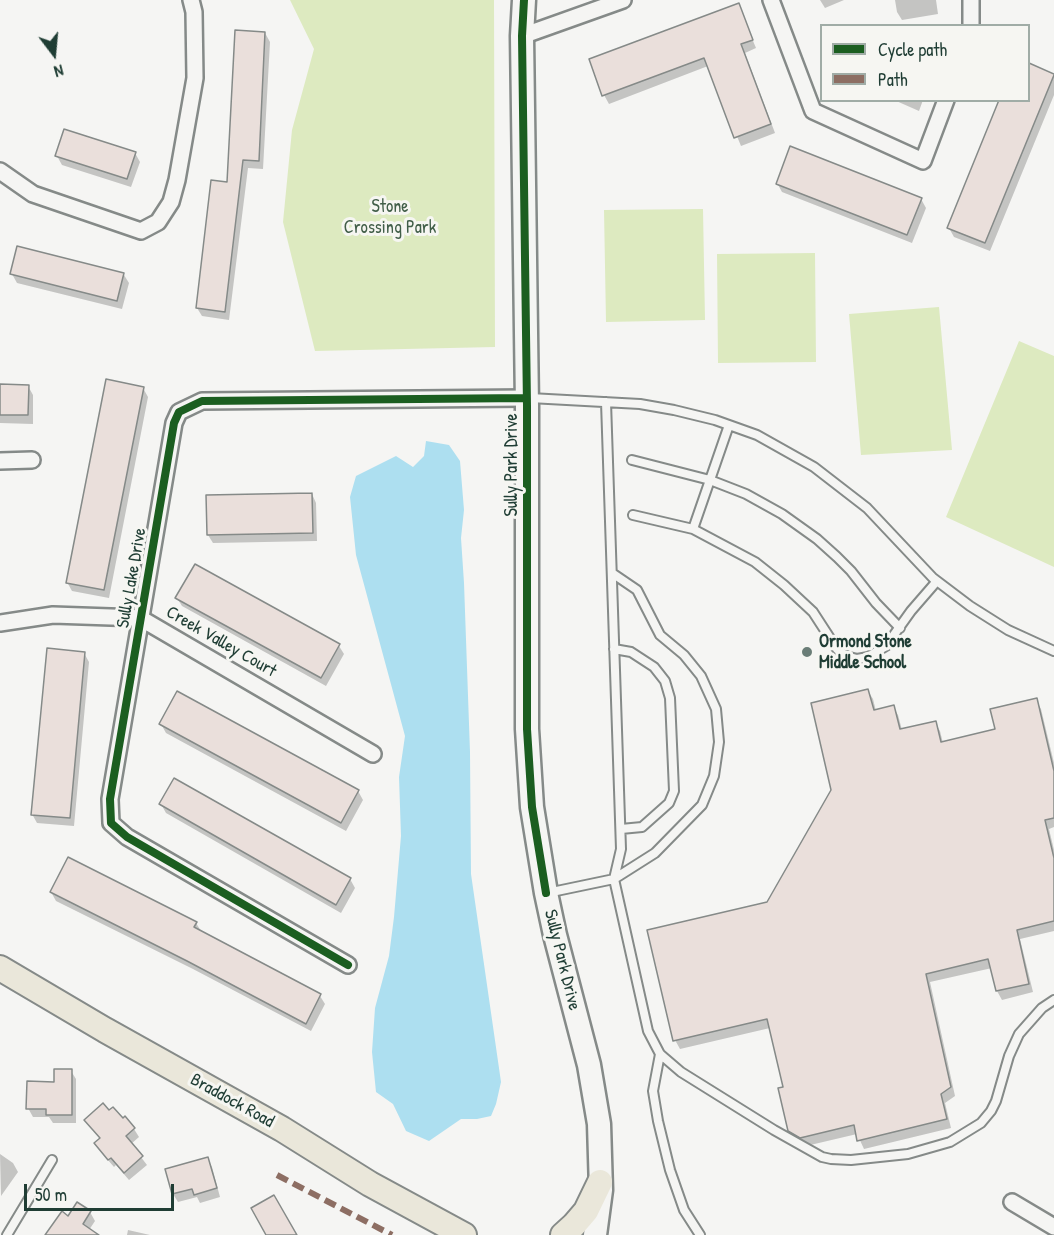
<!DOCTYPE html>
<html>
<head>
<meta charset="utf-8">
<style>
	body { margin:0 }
	#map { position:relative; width:1054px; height:1235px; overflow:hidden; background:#f5f5f3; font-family:"Patrick Hand",sans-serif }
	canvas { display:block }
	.legend { position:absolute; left:820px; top:24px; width:210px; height:78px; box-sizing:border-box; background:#f6f6f2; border:2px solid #a0aca6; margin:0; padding:8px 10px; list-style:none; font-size:18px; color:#1f3d34 }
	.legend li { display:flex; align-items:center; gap:12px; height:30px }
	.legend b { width:30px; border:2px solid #a0aca6 }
	.north { position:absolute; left:24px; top:24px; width:60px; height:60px; -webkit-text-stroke:4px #f6f6f2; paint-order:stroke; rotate:164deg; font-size:16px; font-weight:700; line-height:24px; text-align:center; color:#1f3d34 }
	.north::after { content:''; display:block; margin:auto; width:21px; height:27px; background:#1f3d34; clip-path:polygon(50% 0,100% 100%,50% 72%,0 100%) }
	.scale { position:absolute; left:24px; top:1184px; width:150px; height:27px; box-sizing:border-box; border:3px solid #1f3d34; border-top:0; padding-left:8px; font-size:18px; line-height:21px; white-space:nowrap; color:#1f3d34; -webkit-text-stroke:4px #f6f6f2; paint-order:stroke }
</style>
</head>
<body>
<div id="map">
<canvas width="1054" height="1235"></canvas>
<ul class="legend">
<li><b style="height:8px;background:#1b5e20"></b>Cycle path</li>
<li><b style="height:8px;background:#8d6e63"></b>Path</li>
</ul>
<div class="north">N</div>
<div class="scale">50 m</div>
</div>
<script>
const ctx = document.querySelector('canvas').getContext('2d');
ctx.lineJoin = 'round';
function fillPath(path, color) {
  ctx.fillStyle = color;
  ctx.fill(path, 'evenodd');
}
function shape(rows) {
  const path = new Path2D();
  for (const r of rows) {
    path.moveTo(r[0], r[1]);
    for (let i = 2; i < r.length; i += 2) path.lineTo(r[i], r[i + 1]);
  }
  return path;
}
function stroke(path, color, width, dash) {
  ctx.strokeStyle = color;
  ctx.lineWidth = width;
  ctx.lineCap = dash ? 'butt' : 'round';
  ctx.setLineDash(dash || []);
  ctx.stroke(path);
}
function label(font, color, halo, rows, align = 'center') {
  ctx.font = font + ' "Patrick Hand",sans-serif';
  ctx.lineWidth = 6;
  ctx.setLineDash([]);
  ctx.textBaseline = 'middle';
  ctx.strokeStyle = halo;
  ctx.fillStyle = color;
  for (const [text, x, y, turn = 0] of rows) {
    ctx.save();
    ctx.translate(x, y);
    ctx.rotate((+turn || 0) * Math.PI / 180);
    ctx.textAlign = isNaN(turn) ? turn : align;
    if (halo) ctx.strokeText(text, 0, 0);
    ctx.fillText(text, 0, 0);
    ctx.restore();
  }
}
const green = shape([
	[290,0,494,0,495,347,315,351,283,222,292,130,314,49],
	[703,209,705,320,606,322,604,210],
	[815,253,816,362,718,363,717,254],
	[939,307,952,450,861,455,849,314],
	[1019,341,1054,356,1054,567,946,517]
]);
const water = shape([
	[426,441,449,445,460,461,464,510,461,538,464,583,470,752,471,874,501,1082,496,1104,491,1116,477,1119,461,1119,429,1141,406,1131,393,1104,376,1092,372,1052,375,1008,389,956,394,917,401,836,399,777,405,736,356,555,350,497,356,476,396,456,413,467,424,456]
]);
const shadow = shape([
	[820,0,844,0,825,8],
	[895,0,936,0,938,14,902,20,897,12],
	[738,5,756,48,745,53,775,133,741,146,708,66,609,104,604,95],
	[265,33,270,42,263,169,248,168,229,320,202,316,197,308],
	[1028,65,1054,75,1054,95,990,251,954,237,949,228,1028,100],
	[894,100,923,100,919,111],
	[135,153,140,162,131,187,62,165,57,156],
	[777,183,921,199,926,208,912,243,782,192],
	[12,274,124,275,129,283,122,309,17,283],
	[0,386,28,386,33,395,33,424,0,423],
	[143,388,148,397,109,598,72,591,67,582],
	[312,494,316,503,317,541,213,543,208,535],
	[195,566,339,646,344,654,326,686,182,606,177,598],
	[84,653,89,662,74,826,37,823,32,814],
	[868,691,873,699,876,711,893,707,898,715,902,730,935,723,940,731,943,743,997,730,1036,700,1041,709,1054,763,1054,827,1049,829,1054,850,1054,931,1020,939,1033,992,1002,1000,997,991,992,968,930,982,955,1096,945,1103,951,1128,864,1149,857,1134,806,1146,795,1140,790,1131,784,1088,770,1028,680,1049,675,1040,768,903,833,790],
	[161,724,358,791,363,800,346,831,166,733],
	[161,804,350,879,355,888,341,913,166,813],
	[51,892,196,923,201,931,320,996,325,1004,311,1031,193,969,56,901],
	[71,1071,76,1079,76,1123,53,1123,49,1117,33,1117,28,1108],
	[86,1120,134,1129,139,1137,131,1144,147,1165,129,1180,116,1165,114,1167,101,1152,96,1143,100,1139],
	[0,1154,13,1163,18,1172,1,1196],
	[207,1158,212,1167,220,1197,200,1203,197,1197,178,1202,173,1194,167,1170],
	[78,1204,90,1212,95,1221,89,1230,47,1235,69,1218],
	[128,1230,150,1235,127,1235]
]);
const building = shape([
	[739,3,753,40,741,44,771,124,734,138,704,58,602,96,589,59,739,3],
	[235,30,265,32,259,161,243,160,225,312,196,308,211,180,227,182,235,30],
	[1029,63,1054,74,1054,75,985,243,947,228,999,100,1029,100,1029,63],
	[64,129,136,152,127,179,55,156,64,129],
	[790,146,922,198,907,235,776,184,790,146],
	[17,246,124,273,117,301,10,274,17,246],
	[106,379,144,387,104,590,66,583,106,379],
	[0,384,29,385,28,415,0,415,0,384],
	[312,493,313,533,207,535,206,495,312,493],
	[195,564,340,644,321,678,175,598,195,564],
	[47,648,85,652,70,818,31,815,47,648],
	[868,689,874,710,894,705,900,729,936,721,941,742,995,729,990,709,1037,698,1054,771,1054,818,1045,820,1054,858,1054,921,1017,930,1029,984,996,991,988,959,926,974,951,1087,941,1094,947,1119,857,1141,854,1125,800,1138,788,1131,778,1088,783,1087,767,1019,673,1041,647,930,767,902,831,790,811,703,868,689],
	[177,691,359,790,341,823,159,724,177,691],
	[174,778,351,878,336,905,159,804,174,778],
	[68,857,197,922,194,927,321,994,306,1024,187,961,50,892,68,857],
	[54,1069,72,1069,72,1115,46,1115,46,1109,26,1109,27,1081,54,1082,54,1069],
	[103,1103,109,1110,113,1107,123,1118,125,1116,135,1128,126,1136,143,1156,124,1173,111,1158,108,1160,94,1143,100,1138,84,1120,103,1103],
	[208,1157,217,1188,194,1195,192,1189,172,1194,165,1169,208,1157],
	[274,1195,297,1235,266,1235,251,1208,274,1195],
	[77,1202,91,1211,83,1224,99,1235,45,1235,62,1211,68,1216,77,1202]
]);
const lane = shape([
	[530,398,640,404,674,410,715,420,757,435,814,467,867,508,933,578,970,606,1008,630,1054,651],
	[606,402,621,849,614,879,655,853,702,805,714,776,719,742,716,709,701,676,684,655,660,635,637,590,612,573],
	[632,460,710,480,746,494,782,514,817,539,837,557,851,571,876,603,900,628],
	[633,515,693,529,729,425],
	[693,529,755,562,784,585,813,612,837,649,846,656,857,659,868,657,886,646,911,611,937,581],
	[614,649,631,652,654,667,665,681,670,698,674,791,669,803,642,827,621,829],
	[547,893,614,879,648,1031,660,1054,681,1072,774,1130,822,1157,831,1159,851,1160,908,1154,950,1142,981,1123,991,1111,996,1101,1009,1056,1019,1034,1042,1008,1054,1000],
	[660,1054,653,1091,658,1121,670,1170,684,1210,700,1235],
	[7,1235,52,1160]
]);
const street = shape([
	[771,0,813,111,923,161,946,100],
	[971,0,971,26],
	[522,36,623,0],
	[0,171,33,194,141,231,158,222,171,202,177,180,195,78,194,12,191,0],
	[0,461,32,460],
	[0,623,53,615,140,618,373,754],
	[348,965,127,837,111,823,110,799,174,423,179,412,202,401,526,398],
	[1012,1202,1054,1227]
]);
const secondary = shape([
	[524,0,522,36,527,406,527,729,532,807,546,893,555,935,589,1065,599,1124,601,1190,595,1235]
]);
const primary = shape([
	[0,968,105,1030,282,1129,370,1184,464,1235],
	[563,1235,574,1225,586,1211,600,1182]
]);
const quiet = shape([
	[277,1175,392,1235]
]);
const cycleway = shape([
	[524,0,522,36,527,406,527,729,532,807,546,893],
	[348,965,127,837,111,823,110,799,174,423,179,412,202,401,526,398]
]);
const markers = [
	[807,652,6,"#6a7d77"]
];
const parkNames = [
	["Stone",390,207],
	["Crossing Park",390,228]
];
const streetNames = [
	["Sully Park Drive",512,465,-90],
	["Sully Lake Drive",132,578,-80],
	["Creek Valley Court",221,642,30],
	["Sully Park Drive",562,960,76],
	["Braddock Road",232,1101,29]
];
const poiNames = [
	["Ormond Stone",819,642],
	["Middle School",819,663]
];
fillPath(green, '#ddeac0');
fillPath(water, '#addff0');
fillPath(shadow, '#0003');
fillPath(building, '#eadfdb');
stroke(building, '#858a88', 1.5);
stroke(lane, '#858a88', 12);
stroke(street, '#858a88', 20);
stroke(secondary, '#858a88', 27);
stroke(primary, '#858a88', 28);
stroke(lane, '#f5f5f3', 8);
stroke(street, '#f5f5f3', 15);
stroke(secondary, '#f5f5f3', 22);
stroke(primary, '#eae7da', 24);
stroke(quiet, '#8d6e63', 6, [12, 6]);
stroke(cycleway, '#1b5e20', 8);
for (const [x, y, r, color] of markers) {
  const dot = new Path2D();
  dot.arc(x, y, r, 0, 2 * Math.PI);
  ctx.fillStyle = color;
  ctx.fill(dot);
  stroke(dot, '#f6f6f2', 2);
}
label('18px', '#415e48', '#f6f6f2', parkNames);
label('18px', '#1f3d34', '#f6f6f2', streetNames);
label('bold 18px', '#1f3d34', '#f6f6f2', poiNames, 'left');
</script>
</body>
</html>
